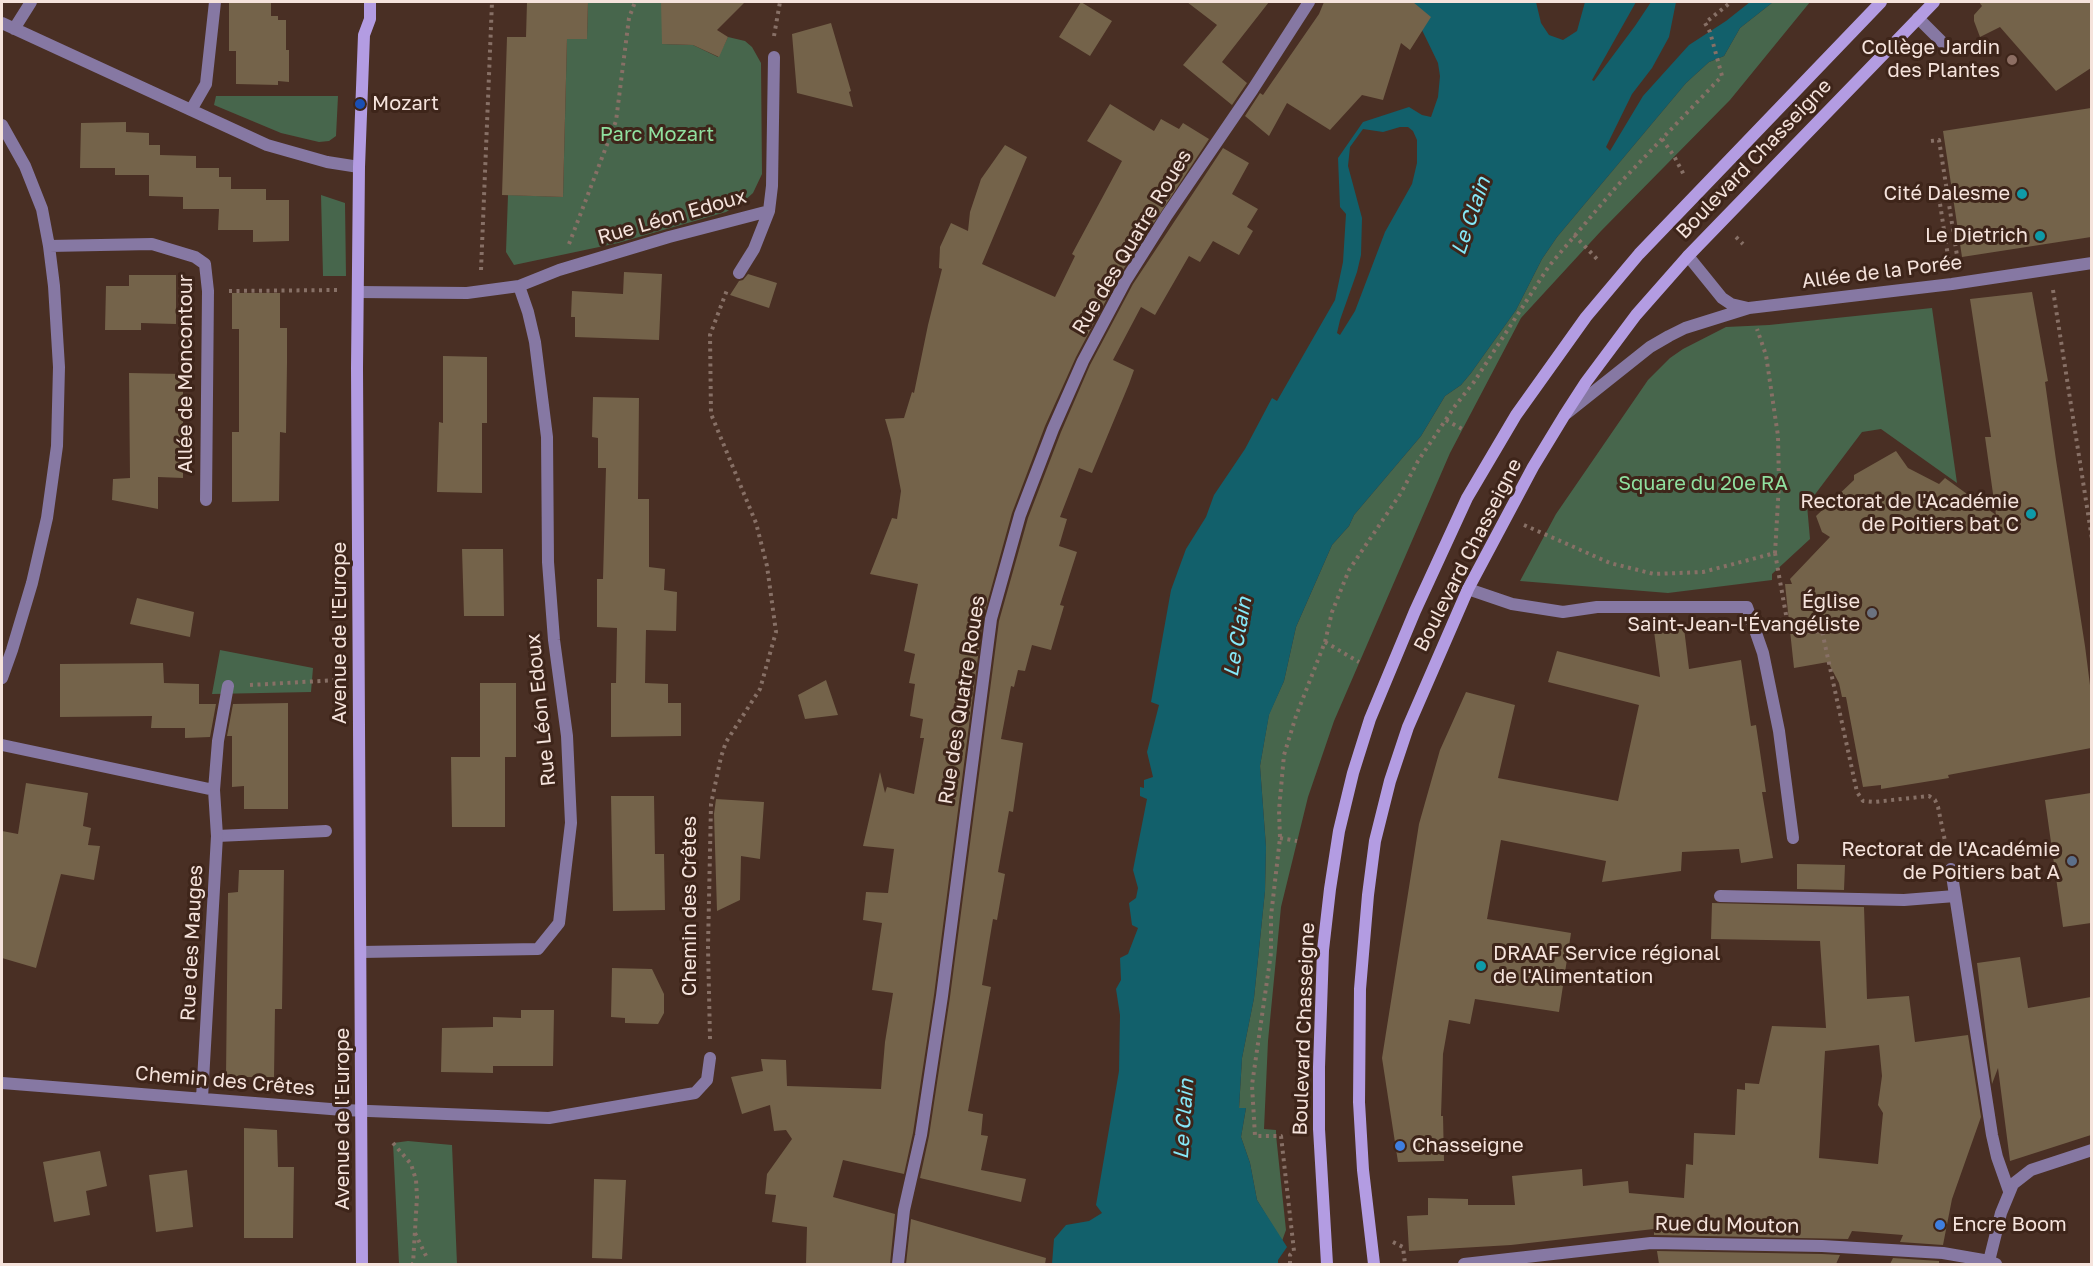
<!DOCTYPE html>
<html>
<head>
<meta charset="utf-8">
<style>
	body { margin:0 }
	#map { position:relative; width:2093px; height:1266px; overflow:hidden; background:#492f24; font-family:"Golos Text",sans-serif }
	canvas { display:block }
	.frame { position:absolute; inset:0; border:3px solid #f5e3dc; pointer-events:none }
</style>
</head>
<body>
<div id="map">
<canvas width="2093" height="1266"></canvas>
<div class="frame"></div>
</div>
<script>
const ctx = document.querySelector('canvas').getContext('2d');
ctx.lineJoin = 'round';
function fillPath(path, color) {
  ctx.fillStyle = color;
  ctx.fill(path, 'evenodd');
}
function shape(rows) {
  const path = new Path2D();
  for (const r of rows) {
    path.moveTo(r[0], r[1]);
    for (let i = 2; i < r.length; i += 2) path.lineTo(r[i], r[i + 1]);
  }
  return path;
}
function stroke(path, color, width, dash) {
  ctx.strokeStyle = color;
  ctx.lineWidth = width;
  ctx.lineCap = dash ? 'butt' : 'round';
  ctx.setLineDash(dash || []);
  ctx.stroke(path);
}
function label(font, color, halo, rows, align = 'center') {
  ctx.font = font + ' "Golos Text",sans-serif';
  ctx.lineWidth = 6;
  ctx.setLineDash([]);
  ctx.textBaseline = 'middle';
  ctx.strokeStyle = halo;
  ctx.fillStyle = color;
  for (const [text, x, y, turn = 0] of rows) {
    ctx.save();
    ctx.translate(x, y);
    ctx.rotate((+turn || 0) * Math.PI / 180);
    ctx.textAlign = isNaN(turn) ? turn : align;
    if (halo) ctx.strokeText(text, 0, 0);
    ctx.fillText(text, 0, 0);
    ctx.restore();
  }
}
const green = shape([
	[588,2,700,2,691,21,662,44,693,45,718,57,728,37,745,41,752,47,761,63,762,174,753,193,744,201,726,212,618,243,514,265,506,252,508,195,563,197,567,39,587,38],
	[1773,2,1810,2,1730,100,1601,231,1521,318,1450,453,1334,721,1308,797,1281,907,1268,1041,1264,1129,1276,1130,1276,1135,1286,1230,1282,1241,1257,1200,1250,1163,1241,1137,1246,1108,1239,1109,1242,1058,1254,998,1265,891,1266,847,1260,766,1269,714,1284,681,1296,627,1332,545,1349,526,1354,515,1421,436,1445,396,1461,385,1471,373,1516,310,1542,259,1557,237,1686,83,1709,62,1724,56,1740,28],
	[216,96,338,96,336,136,329,141,319,142,281,133,214,105],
	[321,195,345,203,346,276,323,276],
	[1932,308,1957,483,1881,429,1862,432,1807,505,1810,539,1772,574,1772,580,1668,593,1520,581,1556,514,1648,380,1670,358,1683,349,1726,327,1769,325],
	[220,650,313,668,311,692,212,694],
	[408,1141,452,1145,457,1264,399,1264,393,1143]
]);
const water = shape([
	[1412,2,1536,2,1541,23,1549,35,1563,40,1577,31,1585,2,1636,2,1592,80,1594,81,1635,26,1651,2,1676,2,1669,37,1652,68,1632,94,1606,147,1610,151,1643,96,1689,45,1726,21,1750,2,1773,2,1740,28,1724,56,1709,62,1686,83,1557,237,1542,259,1516,310,1471,373,1461,385,1445,396,1421,436,1354,515,1349,526,1332,545,1296,627,1284,681,1269,715,1260,766,1266,847,1265,891,1254,998,1242,1058,1239,1108,1246,1108,1241,1137,1250,1163,1257,1200,1287,1247,1278,1260,1278,1264,1052,1264,1054,1239,1066,1225,1089,1221,1102,1213,1096,1205,1119,1071,1120,1015,1116,989,1121,980,1120,958,1128,954,1138,928,1132,925,1129,903,1136,898,1138,888,1133,870,1147,799,1140,796,1140,787,1144,788,1144,780,1153,777,1147,752,1159,705,1151,702,1171,590,1186,549,1206,517,1214,495,1245,449,1272,398,1277,401,1335,300,1343,262,1346,214,1340,207,1338,158,1363,122,1409,107,1422,115,1431,117,1438,97,1440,76,1438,63,1422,30,1430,17],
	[1400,127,1408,127,1413,131,1417,140,1417,163,1412,184,1385,232,1355,311,1340,335,1337,333,1340,320,1357,272,1361,255,1362,218,1348,166,1350,147,1363,129,1383,132]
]);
const building = shape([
	[229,2,271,2,271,16,278,16,278,20,286,20,286,50,289,50,289,82,278,81,278,85,236,84,236,51,229,51],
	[527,2,588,2,587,39,567,39,563,197,502,195,507,37,526,37],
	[661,2,745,2,717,30,728,37,719,57,693,45,662,44],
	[1081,2,1112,21,1090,56,1059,37],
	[1187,2,1269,2,1222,62,1247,83,1232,105,1183,65,1217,25],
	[1324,2,1413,2,1431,17,1410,50,1401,43,1383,100,1362,95,1330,130,1287,103,1269,136,1245,116,1260,93,1263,95,1319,14],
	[1979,2,2091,2,2091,68,2056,91,2000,27,1980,37,1974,21,1974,15,1982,6],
	[831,23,851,91,849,92,853,107,797,93,792,34],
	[1110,104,1154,131,1161,119,1179,129,1183,123,1209,139,1119,276,1076,357,1045,426,1012,513,983,618,934,995,913,1133,904,1174,843,1160,833,1197,895,1214,890,1264,806,1264,807,1227,772,1222,776,1195,765,1194,767,1174,792,1139,786,1130,774,1131,770,1105,742,1114,731,1077,763,1071,761,1059,786,1060,787,1086,881,1089,885,1042,893,993,872,990,882,923,863,920,866,892,888,893,894,849,863,846,880,772,885,793,887,787,914,794,924,738,920,738,923,719,910,716,915,684,909,683,915,654,904,651,918,584,870,574,892,518,897,519,901,491,891,439,885,419,904,418,912,392,914,393,928,325,942,269,939,268,940,247,951,223,968,231,970,212,981,179,1005,145,1027,157,982,264,1055,297,1075,256,1072,254,1122,161,1087,141],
	[2091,108,2091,237,1962,257,1943,131],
	[126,122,126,132,149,133,149,145,160,145,160,155,196,156,196,168,219,168,219,177,231,177,231,189,266,189,266,200,289,200,289,241,253,242,253,230,218,230,219,209,183,209,183,197,149,196,149,175,115,175,115,168,80,168,81,123],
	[1223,148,1249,163,1232,194,1258,209,1247,227,1253,231,1239,255,1213,241,1200,262,1189,256,1155,315,1141,307,1113,360,1134,370,1129,384,1092,473,1079,468,1060,517,1067,519,1059,546,1077,552,1060,605,1064,606,1051,650,1032,645,1025,671,1018,670,1014,687,1011,686,1001,739,1023,743,1013,812,1009,811,998,872,1005,874,997,920,993,919,982,985,991,987,968,1111,983,1114,981,1135,988,1136,981,1170,1026,1179,1021,1202,920,1178,929,1136,950,997,999,621,1028,518,1061,432,1090,365,1133,284],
	[624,272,662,274,659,340,575,337,575,317,571,317,572,291,623,294],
	[748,274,777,283,769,308,730,295,739,281,743,280],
	[129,275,176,275,176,324,141,323,141,330,105,330,106,286,129,286],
	[2032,292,2048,381,2045,382,2056,460,2085,646,2091,693,2091,748,1948,775,1949,778,1881,789,1881,785,1863,787,1846,697,1842,697,1839,683,1828,662,1794,668,1785,584,1792,584,1790,579,1830,537,1822,532,1816,516,1854,480,1854,475,1896,451,1908,468,1939,484,1945,478,1996,515,1985,437,1991,437,1970,299],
	[232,293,280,293,280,328,287,328,287,363,286,433,280,432,279,501,232,502,232,432,239,432,239,329,232,329],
	[443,356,487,357,487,423,482,423,482,493,437,492,439,422,443,423],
	[129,373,183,374,183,478,158,477,158,509,112,500,113,479,130,478],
	[593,397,639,398,638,499,649,499,649,567,665,569,664,590,677,592,676,631,646,630,645,683,668,684,668,703,681,703,681,736,611,737,611,683,616,683,617,628,597,627,597,579,603,579,606,468,598,468,598,438,592,437],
	[462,549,503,549,504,616,464,616],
	[137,598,194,612,190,637,130,624],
	[1684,628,1689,669,1741,660,1751,726,1756,725,1766,792,1762,792,1773,858,1741,863,1739,849,1682,852,1681,871,1602,882,1606,861,1501,840,1487,919,1571,933,1559,1012,1475,999,1470,1024,1449,1020,1443,1054,1441,1116,1443,1116,1444,1161,1398,1162,1382,1058,1419,824,1440,750,1466,692,1515,705,1498,778,1618,801,1639,705,1548,682,1557,651,1660,677,1654,631],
	[163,663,164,683,199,684,199,704,216,704,210,737,185,738,185,728,151,728,152,716,60,717,60,664],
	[826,680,838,715,805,719,798,695],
	[480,683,516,683,516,757,505,757,505,827,452,827,451,757,480,757],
	[288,703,288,809,244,809,244,786,232,787,232,736,227,736,233,704],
	[26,783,88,793,83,826,91,828,88,845,100,846,94,880,61,874,36,968,2,958,2,831,18,834],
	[2091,793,2091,923,2063,927,2045,800],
	[611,796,654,796,655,854,664,854,665,910,613,911],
	[716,799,764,802,760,859,741,856,740,900,717,911,714,814],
	[1797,864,1845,865,1844,890,1797,889],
	[239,870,284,870,282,1009,275,1009,274,1077,226,1077,228,893,238,892],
	[1712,903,1864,907,1867,999,1909,996,1915,1042,1968,1035,1981,1117,1952,1199,1943,1245,1900,1242,1903,1235,1852,1231,1848,1239,1654,1235,1654,1229,1511,1245,1409,1251,1407,1216,1428,1215,1428,1198,1468,1199,1468,1205,1515,1205,1512,1176,1582,1169,1583,1186,1628,1181,1629,1193,1684,1198,1686,1164,1693,1165,1694,1133,1735,1135,1737,1089,1745,1090,1745,1083,1759,1084,1772,1026,1826,1028,1820,941,1711,939],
	[1879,1045,1882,1076,1878,1105,1883,1113,1878,1164,1819,1158,1825,1051],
	[2020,957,2028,1008,2091,997,2091,1135,2010,1161,1998,1068,1992,1084,1977,963],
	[612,968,652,969,664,994,664,1013,658,1024,625,1023,625,1018,611,1017],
	[521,1010,554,1010,553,1066,493,1066,493,1073,441,1072,442,1028,493,1027,493,1017,521,1018],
	[244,1128,277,1130,278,1167,294,1167,293,1238,244,1238],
	[100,1151,107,1186,86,1191,90,1215,54,1222,43,1162],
	[187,1170,193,1227,156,1232,149,1175],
	[594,1179,626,1180,622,1259,592,1258],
	[911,1219,1046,1258,1045,1264,906,1264],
	[1657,1251,1822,1254,1840,1255,1836,1264,1659,1264],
	[1893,1258,1939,1261,1939,1264,1890,1264]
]);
const path = shape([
	[774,36,780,2],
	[1662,139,1674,156,1685,177],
	[1931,141,1939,140,1958,262],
	[1947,196,1939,197,1949,263],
	[1574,235,1597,259],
	[1736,237,1743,244],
	[569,244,616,121,629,18,635,2],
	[481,270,492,2],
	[2053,290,2092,539],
	[229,291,339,290],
	[1446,420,1462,429],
	[1524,525,1610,563,1654,574,1703,572,1775,553,1779,484,1778,436,1766,355,1757,329],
	[1775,553,1788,626,1795,633,1822,631,1857,792,1863,801,1874,802,1929,796,1935,800,1938,807,1947,851],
	[1325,642,1359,662],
	[250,685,338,680],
	[1280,838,1297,841],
	[710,1039,708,947,711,804,721,757,726,742,760,689,776,632,767,566,756,523,711,414,710,335,727,290],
	[393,1143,411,1164,416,1180,417,1197,413,1264,411,1264],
	[415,1233,428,1260],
	[1393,1242,1403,1247,1405,1264],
	[1290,1264,1290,1255,1294,1251,1281,1136,1255,1136,1252,1085,1271,953,1271,916,1280,838,1279,810,1284,755,1296,716,1325,642,1332,612,1349,570,1401,493,1418,461,1455,406,1474,382,1549,266,1617,186,1722,76,1710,32,1705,23,1731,2]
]);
const service = shape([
	[1918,18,1946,46],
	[1468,589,1512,604,1563,612,1597,607,1747,607,1763,653,1779,731,1793,838],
	[217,836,326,831],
	[1951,869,1992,1135,1997,1157,2009,1191],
	[1720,896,1904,900,1955,896]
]);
const minor = shape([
	[2,23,267,145,327,162,359,167],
	[14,29,31,2],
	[191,110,206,84,215,2],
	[2,125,25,166,42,209,49,246,54,286,59,367,57,446,47,518,32,583,12,650,2,678],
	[49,246,152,244,195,257,205,264,208,291,206,500],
	[1688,256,1722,298,1731,304,1748,308],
	[739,273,754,249,769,211,772,186,774,57],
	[358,292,467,293,519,286,559,270,669,237,769,211],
	[1567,413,1650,347,1669,336,1685,328,1749,308,1952,284,2092,263],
	[2,745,214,790],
	[361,952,538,949,559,923,571,823,567,736,554,640,548,562,547,437,535,342,528,312,519,286],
	[2,1083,343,1110,549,1118,695,1093,707,1080,710,1058],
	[202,1098,217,836,214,790,218,741,228,686],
	[1989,1261,2001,1213,2013,1184,2031,1170,2092,1150],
	[898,1264,904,1210,921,1135,942,996,991,619,1020,515,1053,429,1083,361,1126,280,1167,215,1253,89,1309,2],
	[1464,1264,1651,1243,1822,1246,1943,1253,1989,1261,1996,1264]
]);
const secondary = shape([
	[362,1264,357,368,359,167,364,35,370,19,370,2],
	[1327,1264,1319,1129,1319,1067,1323,950,1330,889,1339,831,1353,773,1370,719,1415,611,1467,498,1516,415,1586,317,1639,254,1881,2],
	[1374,1264,1363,1170,1359,1102,1360,989,1368,895,1375,841,1390,781,1408,727,1468,589,1533,467,1564,416,1586,382,1636,315,1688,256,1934,2]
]);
const markers = [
	[2012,60,6,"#8d6e63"],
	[360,104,6,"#1a4fb4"],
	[2022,194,6,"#0f9aa8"],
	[2040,236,6,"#0f9aa8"],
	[2031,514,6,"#0f9aa8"],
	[1872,613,6,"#6b7280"],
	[2072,861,6,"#5c6f8a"],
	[1481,966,6,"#0f9aa8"],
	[1400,1146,6,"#3f7fe0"],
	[1940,1225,6,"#3f7fe0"]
];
const poiNames = [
	["Collège Jardin",2000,48],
	["des Plantes",2000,71],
	["Mozart",372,104,"left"],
	["Cité Dalesme",2010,194],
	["Le Dietrich",2028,236],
	["Rectorat de l'Académie",2019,502],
	["de Poitiers bat C",2019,525],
	["Église",1860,602],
	["Saint-Jean-l'Évangéliste",1860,625],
	["Rectorat de l'Académie",2060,850],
	["de Poitiers bat A",2060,873],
	["DRAAF Service régional",1493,954,"left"],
	["de l'Alimentation",1493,977,"left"],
	["Chasseigne",1412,1146,"left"],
	["Encre Boom",1952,1225,"left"]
];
const parkNames = [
	["Parc Mozart",657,135],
	["Square du 20e RA",1703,484]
];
const streetNames = [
	["Boulevard Chasseigne",1754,159,-46],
	["Rue Léon Edoux",672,217,-16],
	["Rue des Quatre Roues",1132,242,-59],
	["Allée de la Porée",1882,272,-7],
	["Allée de Moncontour",186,374,-90],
	["Boulevard Chasseigne",1468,555,-63],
	["Avenue de l'Europe",340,633,-90],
	["Rue des Quatre Roues",962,700,-81],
	["Rue Léon Edoux",541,710,-96],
	["Chemin des Crêtes",690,906,-90],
	["Rue des Mauges",192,943,-87],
	["Boulevard Chasseigne",1304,1029,-88],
	["Chemin des Crêtes",225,1081,5],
	["Avenue de l'Europe",343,1119,-90],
	["Rue du Mouton",1727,1225,1]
];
const waterNames = [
	["Le Clain",1471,216,-71],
	["Le Clain",1238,637,-80],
	["Le Clain",1184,1119,-86]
];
fillPath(green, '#47664c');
fillPath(water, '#12606b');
fillPath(building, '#74634a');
stroke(path, '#877066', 4, [3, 4.5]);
stroke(service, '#8678a3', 12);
stroke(minor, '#8678a3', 12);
stroke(secondary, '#b39ce2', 12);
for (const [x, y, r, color] of markers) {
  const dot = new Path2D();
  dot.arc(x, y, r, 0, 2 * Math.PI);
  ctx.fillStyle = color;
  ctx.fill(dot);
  stroke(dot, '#3e251a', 2);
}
label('20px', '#f5e3dc', '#3e251a', poiNames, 'right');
label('20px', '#90e09f', '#3e251a', parkNames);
label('20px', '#f5e3dc', '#3e251a', streetNames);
label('italic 21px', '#85e9f9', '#3e251a', waterNames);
</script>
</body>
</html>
